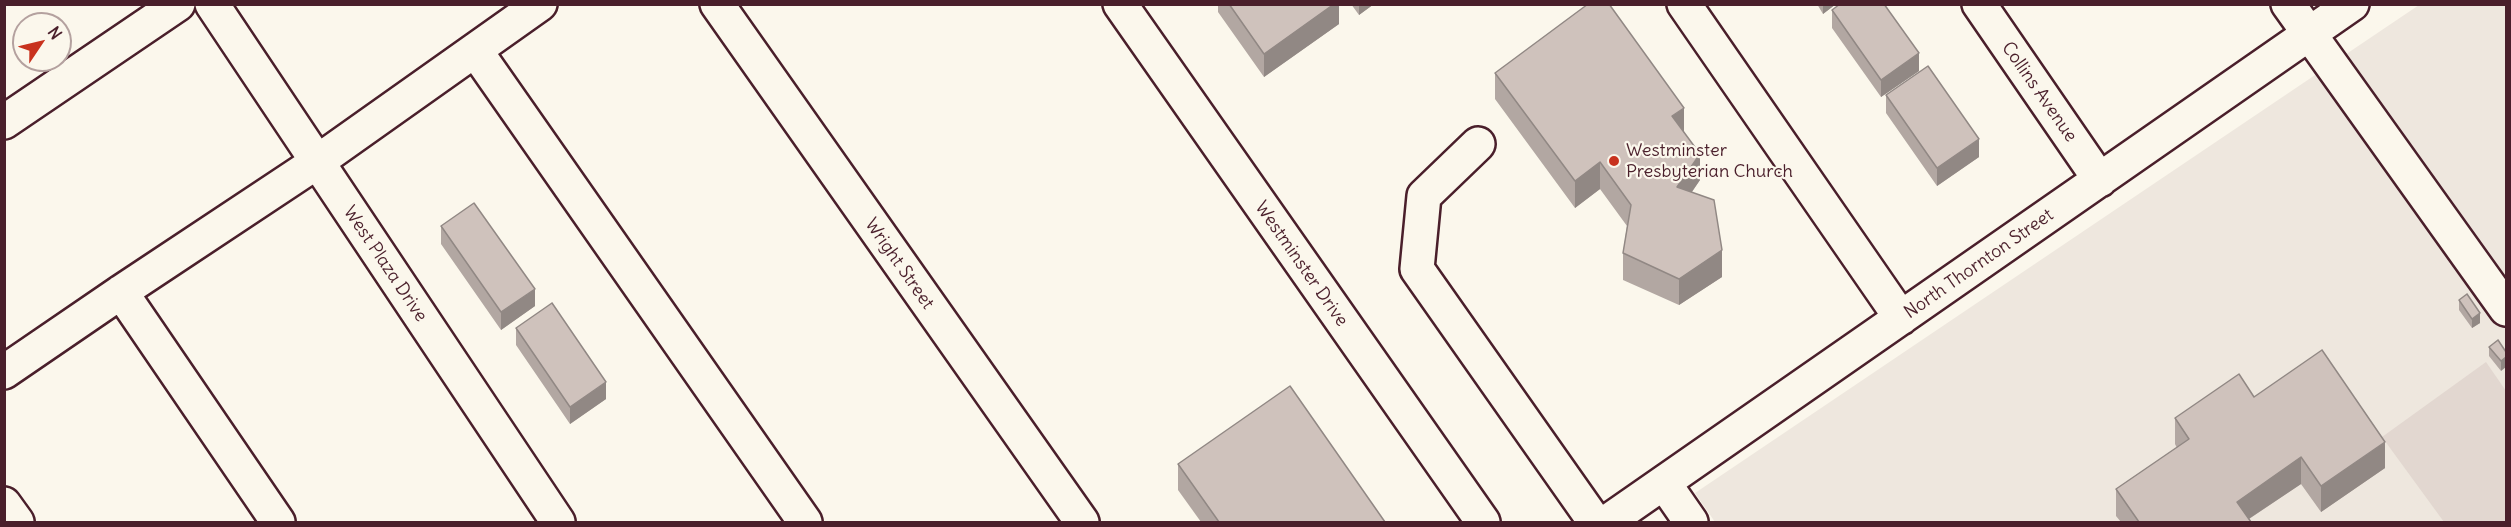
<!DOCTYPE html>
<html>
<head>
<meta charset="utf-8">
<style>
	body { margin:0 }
	#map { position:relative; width:2511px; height:527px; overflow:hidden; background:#fbf7ec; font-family:Delius,sans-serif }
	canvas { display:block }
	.frame { position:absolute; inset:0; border:6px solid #4a1f2b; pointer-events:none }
	.north { position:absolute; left:12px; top:12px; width:60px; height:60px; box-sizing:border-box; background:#fbf7ec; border:2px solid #b4a19f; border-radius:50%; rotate:55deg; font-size:16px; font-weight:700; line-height:24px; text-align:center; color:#4a1f2b }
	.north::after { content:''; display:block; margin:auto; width:21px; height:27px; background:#c8321e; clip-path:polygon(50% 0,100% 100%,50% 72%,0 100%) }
</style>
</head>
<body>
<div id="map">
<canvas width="2511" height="527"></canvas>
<div class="frame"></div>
<div class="north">N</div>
</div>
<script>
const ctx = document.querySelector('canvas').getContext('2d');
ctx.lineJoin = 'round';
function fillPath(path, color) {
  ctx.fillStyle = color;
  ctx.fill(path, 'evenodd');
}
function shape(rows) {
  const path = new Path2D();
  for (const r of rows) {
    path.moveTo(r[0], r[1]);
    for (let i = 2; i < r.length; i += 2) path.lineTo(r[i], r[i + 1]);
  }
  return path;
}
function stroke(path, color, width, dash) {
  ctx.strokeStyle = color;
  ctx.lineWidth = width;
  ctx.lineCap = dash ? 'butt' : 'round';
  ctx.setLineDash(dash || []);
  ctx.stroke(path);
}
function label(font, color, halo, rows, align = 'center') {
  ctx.font = font + ' Delius,sans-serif';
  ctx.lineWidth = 4.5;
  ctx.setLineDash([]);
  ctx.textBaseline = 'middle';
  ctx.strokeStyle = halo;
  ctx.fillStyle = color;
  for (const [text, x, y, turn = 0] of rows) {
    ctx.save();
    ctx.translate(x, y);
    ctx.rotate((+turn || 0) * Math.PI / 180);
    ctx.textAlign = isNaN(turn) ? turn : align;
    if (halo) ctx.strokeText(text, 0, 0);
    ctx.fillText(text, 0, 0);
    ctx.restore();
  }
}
const built = shape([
	[2419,5,2506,5,2506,522,1715,522,1695,493]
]);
const green = shape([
	[2486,362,2506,391,2506,522,2444,522,2382,437]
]);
const minor = shape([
	[212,4,558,522],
	[717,4,1082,522],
	[1120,4,1483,522],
	[1684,4,1901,318],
	[1979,4,2100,180],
	[2288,4,2506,309],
	[475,50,805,522],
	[4,122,178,4],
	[1478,144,1424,196,1417,269,1595,522],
	[121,292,278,522],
	[4,372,121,292,317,162,540,4],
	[1664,483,1691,522],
	[4,504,17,522],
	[1607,522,2352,4]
]);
const wall = shape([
	[1218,4,1339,4,1339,24,1264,77,1218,12],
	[1351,4,1374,4,1359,15],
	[1817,4,1836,4,1823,14],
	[1832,10,1919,71,1881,97,1832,28],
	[1495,73,1684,132,1700,180,1692,192,1722,277,1679,305,1623,280,1623,253,1627,226,1600,189,1575,208,1495,99],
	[1886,95,1979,157,1937,186,1886,113],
	[441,226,535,306,501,330,441,244],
	[2459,300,2480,323,2472,328,2459,310],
	[516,328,606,399,570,424,516,345],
	[2489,347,2506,352,2501,371,2489,356],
	[2254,397,2385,468,2321,512,2301,484,2249,519,2251,522,2121,522,2116,516,2116,489,2177,448,2175,444,2175,418],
	[1178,464,1385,522,1201,522,1178,490]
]);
const shadedWall = shape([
	[1334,4,1339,4,1339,24,1264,77,1264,54],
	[1359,4,1374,4,1359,15],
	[1823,4,1836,4,1823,14],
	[1919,53,1919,71,1881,97,1881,80],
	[1684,108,1684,134,1672,116],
	[1979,139,1979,157,1937,186,1937,168],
	[1700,154,1700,180,1677,213,1677,187],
	[1600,162,1600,189,1575,208,1575,181],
	[1722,250,1722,277,1679,305,1679,279],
	[535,289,535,306,501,330,501,312],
	[2480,313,2480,323,2472,328,2472,319],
	[2506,357,2506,367,2501,371,2501,361],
	[606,382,606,399,570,424,570,407],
	[2385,442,2385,468,2321,512,2321,486],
	[2301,457,2301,484,2244,522,2237,502]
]);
const building = shape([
	[1229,4,1334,4,1264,54,1229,4],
	[1588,4,1609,4,1684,108,1672,116,1700,154,1677,187,1714,200,1722,250,1679,279,1623,253,1631,205,1600,162,1575,181,1495,73,1588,4],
	[1840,4,1884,4,1919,53,1881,80,1832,10,1840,4],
	[1928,66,1979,139,1937,168,1886,95,1928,66],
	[474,203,535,289,501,312,441,226,474,203],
	[2467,294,2480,313,2472,319,2459,300,2467,294],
	[552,303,606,382,570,407,516,328,552,303],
	[2498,340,2506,352,2506,357,2501,361,2489,347,2498,340],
	[2322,350,2385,442,2321,486,2301,457,2237,502,2251,522,2139,522,2116,489,2189,439,2175,418,2239,374,2254,397,2322,350],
	[1290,386,1385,522,1219,522,1178,464,1290,386]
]);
const markers = [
	[1614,161,6,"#c8321e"]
];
const streetNames = [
	["Collins Avenue",2039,92,55],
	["West Plaza Drive",385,264,56],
	["Wright Street",899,264,55],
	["Westminster Drive",1301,264,55],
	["North Thornton Street",1979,264,-35]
];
const poiNames = [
	["Westminster",1626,151],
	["Presbyterian Church",1626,172]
];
fillPath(built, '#eee7de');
fillPath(green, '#e2d7d0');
stroke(minor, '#4a1f2b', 38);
stroke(minor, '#fbf7ec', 33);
fillPath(wall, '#b2a7a2');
fillPath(shadedWall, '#918884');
fillPath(building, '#cfc2bc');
stroke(building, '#918884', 1.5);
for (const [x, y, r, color] of markers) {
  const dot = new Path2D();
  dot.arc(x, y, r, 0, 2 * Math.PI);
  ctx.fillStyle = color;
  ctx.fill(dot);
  stroke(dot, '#fbf7ec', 2);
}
label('18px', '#4a1f2b', '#fbf7ec', streetNames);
label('18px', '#4a1f2b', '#fbf7ec', poiNames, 'left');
</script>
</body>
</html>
